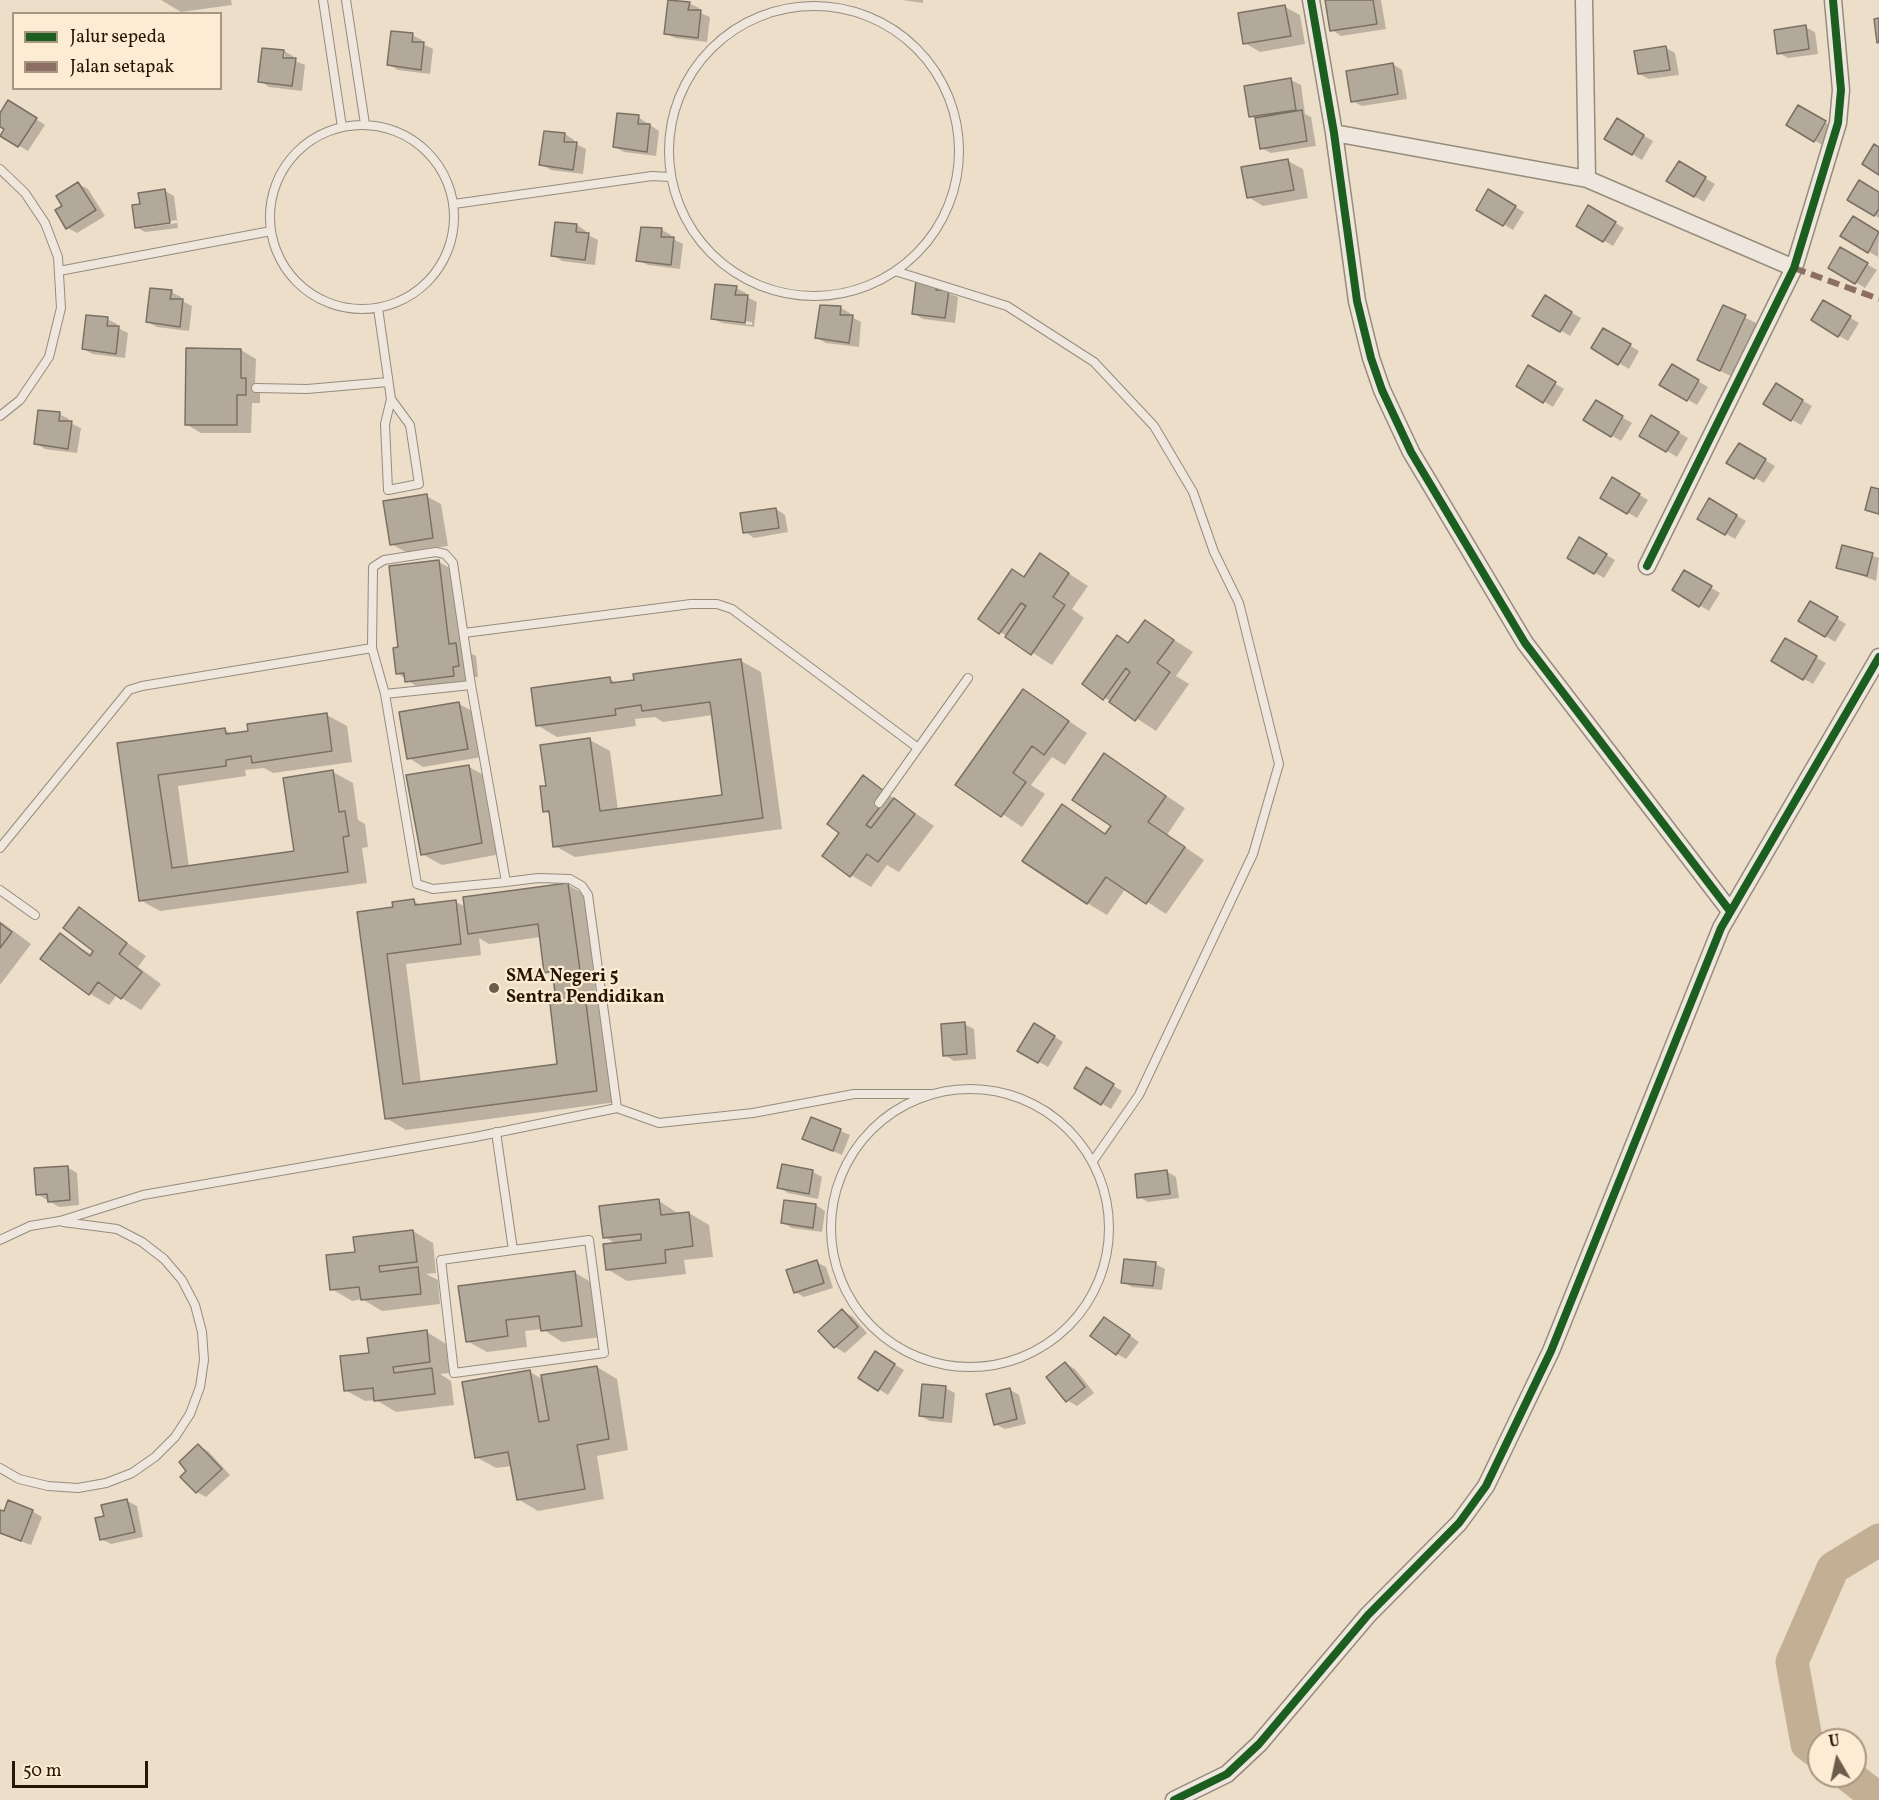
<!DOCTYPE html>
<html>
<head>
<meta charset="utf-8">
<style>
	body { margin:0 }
	#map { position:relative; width:1879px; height:1800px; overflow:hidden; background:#ecdec9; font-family:Vollkorn,serif }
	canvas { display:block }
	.legend { position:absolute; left:12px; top:12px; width:210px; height:78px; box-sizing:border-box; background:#fcecd3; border:2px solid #a79681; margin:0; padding:8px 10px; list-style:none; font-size:18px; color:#271605 }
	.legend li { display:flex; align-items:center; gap:12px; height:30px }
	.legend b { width:30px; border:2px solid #a79681 }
	.north { position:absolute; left:1807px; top:1728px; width:60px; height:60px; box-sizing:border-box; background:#fcecd3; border:2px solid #a79681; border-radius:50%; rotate:351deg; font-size:16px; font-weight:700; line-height:24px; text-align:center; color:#271605 }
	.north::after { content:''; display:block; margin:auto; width:21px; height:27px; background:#6c5c4a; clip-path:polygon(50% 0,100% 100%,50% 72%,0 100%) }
	.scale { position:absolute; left:12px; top:1761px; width:136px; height:27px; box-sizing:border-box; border:3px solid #271605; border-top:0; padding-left:8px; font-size:18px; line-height:21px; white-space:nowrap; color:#271605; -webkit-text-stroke:4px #fcecd3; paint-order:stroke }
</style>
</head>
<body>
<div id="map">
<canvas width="1879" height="1800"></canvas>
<ul class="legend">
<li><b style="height:8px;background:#1b5e20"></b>Jalur sepeda</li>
<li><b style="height:8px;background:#8d6e63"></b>Jalan setapak</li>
</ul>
<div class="north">U</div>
<div class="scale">50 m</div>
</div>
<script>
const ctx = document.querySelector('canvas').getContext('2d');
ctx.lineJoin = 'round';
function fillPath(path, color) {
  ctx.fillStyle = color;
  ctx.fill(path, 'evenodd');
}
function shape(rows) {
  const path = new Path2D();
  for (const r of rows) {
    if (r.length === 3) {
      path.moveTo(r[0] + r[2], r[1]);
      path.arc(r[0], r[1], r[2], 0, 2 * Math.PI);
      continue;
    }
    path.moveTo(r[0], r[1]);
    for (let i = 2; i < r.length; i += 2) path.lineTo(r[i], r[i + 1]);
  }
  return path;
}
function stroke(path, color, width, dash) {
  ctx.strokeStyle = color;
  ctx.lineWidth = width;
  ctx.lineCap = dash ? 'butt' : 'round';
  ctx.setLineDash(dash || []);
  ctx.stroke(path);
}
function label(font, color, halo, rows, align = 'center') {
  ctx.font = font + ' Vollkorn,serif';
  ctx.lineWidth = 4.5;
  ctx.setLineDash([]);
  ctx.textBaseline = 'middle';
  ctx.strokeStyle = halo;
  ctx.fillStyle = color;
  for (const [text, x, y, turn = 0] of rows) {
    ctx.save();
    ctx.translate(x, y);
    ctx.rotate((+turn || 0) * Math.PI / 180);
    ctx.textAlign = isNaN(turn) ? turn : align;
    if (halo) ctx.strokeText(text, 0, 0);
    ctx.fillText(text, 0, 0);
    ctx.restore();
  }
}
const shadow = shape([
	[161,0,231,0,232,5,181,12],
	[902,0,923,0,923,3],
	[1336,0,1381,0,1386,29,1341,36,1332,30],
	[689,3,699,8,698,12,710,17,707,42,675,38,665,33],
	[1285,7,1300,15,1305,44,1260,52,1245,43],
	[1805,27,1815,32,1818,54,1788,58,1779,53],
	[412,35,422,40,421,43,433,49,430,74,398,70,388,64],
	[1666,48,1675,53,1679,75,1649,79,1639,74],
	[284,51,293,56,293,60,305,65,302,91,269,87,260,81],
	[282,53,285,53,284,66],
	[1393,64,1402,70,1407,99,1362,106,1352,101],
	[1291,80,1301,85,1305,114,1311,117,1316,146,1271,153,1261,148,1257,120,1251,116],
	[18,107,45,125,28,151,2,136,6,129,0,126,0,115],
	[1799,107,1834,128,1824,146,1788,125],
	[638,117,659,131,656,156,624,152,615,147],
	[1617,120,1653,141,1642,160,1606,138],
	[565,134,574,140,574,143,586,149,583,174,551,170,541,164],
	[1288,161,1303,169,1308,198,1263,206,1248,197],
	[1679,163,1715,184,1704,202,1668,180],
	[78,184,88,189,105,216,77,233,68,228,57,210,64,206],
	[165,191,174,196,178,228,145,232,136,227,142,206],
	[177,220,177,223,143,228,143,225],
	[1489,191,1524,212,1513,230,1478,209],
	[1879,193,1879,218,1849,199],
	[1589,207,1624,228,1613,246,1578,225],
	[1853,218,1879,233,1878,257,1842,236],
	[577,225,586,231,586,234,598,240,595,265,562,261,553,255],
	[642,228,662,230,671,235,671,238,683,244,680,269,648,265,638,260],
	[1841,249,1877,270,1865,288,1830,267],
	[917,282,958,297,955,323,923,319,913,313],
	[736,288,746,293,745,296,757,302,754,327,722,323,712,318],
	[720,318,752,322,752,325,720,321],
	[171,292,181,297,180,300,192,306,189,331,157,327,148,322],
	[1545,297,1581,318,1570,336,1534,315],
	[1824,302,1859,323,1848,341,1813,320],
	[1724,307,1760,325,1735,378,1714,368],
	[841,308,850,313,850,316,861,322,859,347,826,343,817,338],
	[107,319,117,324,116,327,128,333,125,358,93,354,83,349],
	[1604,330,1639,351,1629,369,1593,348],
	[241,350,256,359,255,385,260,388,260,403,252,403,251,433,201,433,186,424],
	[1672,366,1708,387,1697,405,1661,384],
	[1529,368,1564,389,1553,407,1518,386],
	[1776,385,1812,406,1801,425,1765,404],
	[1596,402,1632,423,1621,441,1585,420],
	[59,414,69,419,68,422,81,428,77,453,45,449,36,443],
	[1652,417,1688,438,1677,457,1641,435],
	[1739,445,1775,466,1764,483,1728,462],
	[1613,479,1648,500,1637,518,1602,497],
	[426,496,441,504,448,546,406,552,391,544],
	[1710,500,1746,521,1735,539,1699,518],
	[776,509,785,515,788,532,754,538,745,532],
	[1580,539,1615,560,1604,578,1569,557],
	[1843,546,1879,558,1876,581,1838,567],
	[1040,555,1088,586,1072,609,1084,618,1052,665,980,619,1025,578],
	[439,562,459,573,468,652,476,656,478,677,473,677,473,687,426,693,397,673,400,649],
	[1685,572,1720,593,1709,611,1674,590],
	[1811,603,1846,624,1835,642,1800,620],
	[1146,622,1193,652,1176,676,1189,684,1156,731,1084,684,1130,644],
	[1785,640,1826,663,1813,684,1773,661],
	[741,661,761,672,782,829,575,857,555,846,551,815,544,811,547,787,590,740,610,751,618,810,724,796,713,715,663,722,655,717,635,719,636,726,557,737,537,725,610,679,619,684],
	[1023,691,1087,733,1065,765,1052,757,1031,785,1045,794,1022,827,957,784],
	[459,704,474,712,482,757,423,767,409,758],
	[327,715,347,726,352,762,273,773,264,768,245,770,246,776,178,786,189,867,295,852,333,772,353,783,358,820,365,824,368,847,362,848,367,883,160,911,140,900,119,744,225,730,233,734],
	[1105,756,1185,808,1167,835,1204,860,1166,914,1126,888,1107,915,1087,903,1082,818,1106,835,1113,825],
	[469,767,489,778,501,854,442,865,422,854],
	[863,777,934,826,899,872,887,865,871,887,851,875,841,832],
	[568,885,588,896,599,981,595,985,597,1004,604,1008,617,1102,406,1130,386,1118,359,913,395,909,414,901,422,906,456,902,466,907],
	[541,937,546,972,554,977,559,1066,421,1083,406,964,481,955,479,938,489,944],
	[79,909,146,956,138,967,161,984,141,1010,117,995,109,1005,89,993,60,935,92,955,95,951],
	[0,921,31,944,0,985],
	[964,1024,974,1029,976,1059,954,1061,945,1055],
	[1035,1025,1063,1042,1048,1067,1019,1050],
	[1087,1069,1122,1091,1111,1109,1076,1088],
	[812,1119,850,1135,842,1155,804,1139],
	[783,1166,813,1172,822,1177,818,1199,788,1193,779,1187],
	[67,1167,77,1173,79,1205,59,1207,37,1194],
	[1166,1171,1176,1177,1179,1198,1148,1202,1139,1197],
	[659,1201,679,1214,689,1213,709,1225,713,1257,684,1260,686,1274,627,1281,607,1269,616,1244,605,1237],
	[816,1205,825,1211,822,1232,792,1228,783,1223],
	[413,1231,433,1243,436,1273,426,1274,438,1280,440,1304,382,1311,362,1299,352,1301,332,1289,357,1253],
	[816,1262,826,1267,833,1288,804,1297,795,1292],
	[1155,1264,1165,1269,1162,1290,1132,1287,1123,1282],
	[574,1272,594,1284,601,1337,562,1342,542,1329,525,1331,527,1347,487,1352,467,1341],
	[842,1311,852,1316,867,1333,845,1353,835,1347,820,1331],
	[1114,1324,1139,1342,1126,1359,1117,1354],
	[427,1332,446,1344,450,1373,440,1374,451,1381,454,1405,396,1412,376,1400,365,1401,345,1390,370,1354],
	[875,1353,904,1370,888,1395,860,1377],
	[1065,1363,1075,1369,1094,1393,1077,1406,1067,1400],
	[597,1367,617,1379,628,1450,597,1456,604,1499,538,1511,518,1499,512,1466,496,1468,476,1457,530,1372,544,1380],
	[945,1388,955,1393,952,1423,930,1421,921,1416],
	[1009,1389,1019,1395,1026,1424,1005,1429,995,1424],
	[198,1446,208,1451,230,1475,206,1497,197,1492,189,1471],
	[127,1501,137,1506,143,1537,111,1544,101,1539,106,1517],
	[0,1511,32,1511,42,1517,31,1545,0,1534]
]);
const river = shape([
	[1819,1753,1807,1744,1792,1662,1833,1568,1879,1540],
	[1849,1776,1879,1799]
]);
const building = shape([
	[668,0,690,2,688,10,701,10,698,38,664,34,668,0],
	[1325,0,1373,0,1377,24,1330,31,1325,0],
	[1285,5,1291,36,1243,44,1238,13,1285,5],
	[1879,18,1879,42,1877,43,1874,19,1879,18],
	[1806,25,1809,49,1777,54,1774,30,1806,25],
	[391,31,413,33,412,42,424,42,421,70,387,65,391,31],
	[1666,46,1670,70,1638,74,1634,51,1666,46],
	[262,48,284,50,283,58,296,58,292,86,258,82,262,48],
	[1393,63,1398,94,1351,102,1346,71,1393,63],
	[1291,78,1296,110,1249,117,1244,86,1291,78],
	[8,100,37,118,18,147,0,136,4,129,0,127,0,113,8,100],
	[1798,105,1826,121,1814,142,1786,125,1798,105],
	[1302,110,1307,141,1260,149,1255,118,1302,110],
	[617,113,639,115,638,124,650,124,647,152,613,147,617,113],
	[1617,118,1644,135,1632,155,1604,139,1617,118],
	[544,131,565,133,564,142,577,142,573,170,539,165,544,131],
	[1874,144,1879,147,1879,175,1862,164,1874,144],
	[1288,159,1294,190,1247,198,1241,167,1288,159],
	[1679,161,1706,177,1694,197,1666,181,1679,161],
	[1859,180,1879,192,1879,209,1874,216,1847,200,1859,180],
	[78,182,96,210,66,229,55,210,62,206,56,196,78,182],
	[165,189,170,223,135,228,132,205,140,204,138,193,165,189],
	[1488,189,1516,206,1503,226,1476,210,1488,189],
	[1588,205,1616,222,1603,242,1576,226,1588,205],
	[1853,216,1879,232,1868,253,1840,236,1853,216],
	[555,222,577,224,576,232,589,233,585,260,551,256,555,222],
	[641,227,662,228,661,237,674,237,671,265,636,261,641,227],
	[1840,247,1868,263,1855,284,1828,268,1840,247],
	[916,280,937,282,936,290,949,290,945,318,912,314,916,280],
	[715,284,737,286,735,295,748,295,745,323,711,319,715,284],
	[150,288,172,290,170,299,183,299,180,327,146,322,150,288],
	[1545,295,1572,312,1560,332,1532,316,1545,295],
	[1823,300,1851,316,1838,337,1811,320,1823,300],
	[820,305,841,306,840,315,853,315,849,343,815,338,820,305],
	[1723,305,1746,315,1720,371,1697,360,1723,305],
	[86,315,108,317,107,326,119,326,116,354,82,349,86,315],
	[1603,328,1631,344,1618,365,1591,348,1603,328],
	[186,348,241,349,241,378,246,378,246,395,237,395,237,425,185,425,186,348],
	[1672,364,1699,380,1687,401,1659,385,1672,364],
	[1528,365,1556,382,1543,403,1516,386,1528,365],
	[1776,383,1803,400,1791,421,1763,404,1776,383],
	[1596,400,1623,416,1611,437,1583,420,1596,400],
	[38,410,60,412,59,421,72,421,68,449,34,444,38,410],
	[1651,415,1679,432,1666,452,1639,436,1651,415],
	[1739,443,1766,459,1754,479,1726,463,1739,443],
	[1612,477,1640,494,1627,514,1600,498,1612,477],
	[1871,487,1879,489,1879,514,1865,510,1871,487],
	[427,494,433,538,390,545,383,501,427,494],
	[1709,498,1737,515,1725,535,1697,519,1709,498],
	[776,508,779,528,743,533,740,513,776,508],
	[1579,537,1607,554,1594,574,1567,558,1579,537],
	[1842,545,1873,553,1867,576,1836,568,1842,545],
	[1040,553,1069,573,1053,597,1065,605,1031,655,1005,637,1026,606,1021,603,999,634,978,619,1012,569,1024,577,1040,553],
	[439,560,449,644,456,643,459,666,453,667,454,676,405,682,404,673,396,674,393,648,398,647,389,566,439,560],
	[1684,570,1712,586,1699,607,1672,590,1684,570],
	[1810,601,1838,617,1825,637,1798,621,1810,601],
	[1145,620,1174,640,1157,663,1170,672,1135,721,1109,702,1130,672,1126,668,1103,700,1082,684,1117,635,1128,643,1145,620],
	[1785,638,1817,656,1803,680,1771,661,1785,638],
	[741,659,763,818,553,847,549,811,543,812,540,786,546,786,540,745,590,738,600,811,722,795,710,702,642,711,641,705,615,709,616,715,536,726,531,688,610,677,611,683,634,680,633,674,741,659],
	[1023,689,1069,721,1044,755,1032,746,1013,773,1026,782,1001,817,955,785,1023,689],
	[459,702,468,749,407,759,399,712,459,702],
	[327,713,332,751,252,763,251,756,226,760,226,766,158,775,172,868,294,851,283,778,333,770,339,812,345,811,349,836,343,837,348,872,139,901,117,743,225,728,226,734,248,731,247,724,327,713],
	[1104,753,1166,796,1148,822,1185,847,1146,904,1106,877,1087,904,1022,861,1062,804,1105,834,1111,826,1072,800,1104,753],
	[469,765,482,843,421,855,406,775,469,765],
	[863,775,889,795,866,825,871,828,894,798,915,814,878,862,867,854,850,877,822,856,839,833,827,824,863,775],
	[568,883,580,970,576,973,577,994,585,995,597,1091,385,1119,357,912,393,907,392,902,414,899,415,905,456,900,461,944,387,954,403,1084,557,1064,549,995,555,992,552,971,544,973,538,924,468,934,463,897,568,883],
	[79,907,127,943,119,954,142,972,121,999,98,982,89,995,40,959,60,933,90,956,93,951,63,928,79,907],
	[0,923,12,932,0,948,0,923],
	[965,1022,967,1054,943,1056,941,1024,965,1022],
	[1034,1023,1055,1036,1038,1063,1017,1051,1034,1023],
	[1086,1067,1114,1084,1101,1105,1074,1088,1086,1067],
	[811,1117,841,1129,833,1151,802,1139,811,1117],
	[782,1164,813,1170,809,1194,777,1188,782,1164],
	[68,1166,70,1200,48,1202,47,1194,36,1195,34,1168,68,1166],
	[1167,1170,1170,1194,1137,1198,1135,1174,1167,1170],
	[659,1199,661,1215,689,1212,693,1246,665,1250,666,1263,606,1270,603,1244,641,1240,641,1234,603,1238,599,1206,659,1199],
	[784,1200,816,1204,813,1228,781,1223,784,1200],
	[413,1230,417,1262,379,1266,380,1272,418,1267,421,1294,361,1300,359,1287,330,1290,326,1255,355,1252,353,1237,413,1230],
	[1124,1259,1156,1262,1153,1286,1121,1283,1124,1259],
	[817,1260,824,1283,794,1293,786,1270,817,1260],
	[575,1271,582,1326,541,1331,539,1316,506,1320,508,1336,466,1342,458,1286,575,1271],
	[842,1309,858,1327,834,1348,818,1331,842,1309],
	[1104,1317,1130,1335,1116,1355,1090,1336,1104,1317],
	[427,1330,430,1362,393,1367,394,1373,432,1368,435,1394,374,1401,373,1388,344,1391,340,1356,369,1353,367,1338,427,1330],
	[875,1351,895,1364,878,1391,858,1378,875,1351],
	[1065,1362,1085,1387,1066,1402,1046,1377,1065,1362],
	[597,1366,609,1439,577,1445,585,1489,517,1500,508,1452,475,1458,462,1382,530,1370,539,1422,549,1420,541,1375,597,1366],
	[922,1384,946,1386,943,1418,919,1416,922,1384],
	[1010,1388,1017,1419,994,1425,986,1394,1010,1388],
	[198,1444,222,1469,196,1493,180,1477,186,1471,179,1462,198,1444],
	[127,1499,135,1532,100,1540,95,1518,104,1516,101,1505,127,1499],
	[8,1500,33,1510,21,1541,0,1533,0,1510,4,1511,8,1500]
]);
const service = shape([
	[323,0,342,127],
	[346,0,365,124],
	[814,151,145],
	[362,217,92],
	[0,169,25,193,45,223,58,257,61,308,49,357,20,400,0,416],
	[454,204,652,176,670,177],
	[59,271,271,231],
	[895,271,1007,306,1094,362,1154,426,1193,492,1214,552,1239,603,1279,764,1253,854,1139,1095,1093,1161],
	[378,308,391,399,410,425,419,484,388,490,385,424,391,399],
	[256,388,307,389,388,382],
	[464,633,691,604,717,604,732,609,918,748],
	[385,694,471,685],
	[879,803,968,678],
	[0,848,129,690,142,686,372,648],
	[506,882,471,685,453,563,445,554,436,552,384,560,373,567,372,648,385,694,417,884,433,889,506,882,538,878,570,879,582,886,588,895,617,1108],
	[0,890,35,915],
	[970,1228,139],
	[496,1132,513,1250,589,1240,604,1353,454,1373,441,1260,513,1250],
	[0,1240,30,1226,60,1221,143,1195,475,1137,617,1108,659,1123,753,1113,854,1094,931,1094],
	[0,1468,19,1479,48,1486,78,1488,106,1483,132,1473,155,1457,175,1437,190,1414,200,1387,204,1360,202,1332,195,1305,182,1280,164,1259,142,1242,117,1229,63,1222]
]);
const minor = shape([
	[1311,0,1334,133,1357,301,1371,358,1382,390,1411,452,1525,643,1730,911],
	[1584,0,1587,179],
	[1334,133,1587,179,1794,268],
	[1647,566,1794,268,1838,123,1841,90,1833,0],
	[1174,1800,1227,1774,1259,1744,1368,1615,1459,1523,1486,1486,1551,1351,1721,928,1879,657]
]);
const quiet = shape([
	[1794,268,1879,299]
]);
const cycleway = shape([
	[1311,0,1334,133,1357,301,1371,358,1382,390,1411,452,1525,643,1730,911],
	[1647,566,1794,268,1838,123,1841,90,1833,0],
	[1174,1800,1227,1774,1259,1744,1368,1615,1459,1523,1486,1486,1551,1351,1721,928,1879,657]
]);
const markers = [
	[494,988,6,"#6c5c4a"]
];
const poiNames = [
	["SMA Negeri 5",506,978],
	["Sentra Pendidikan",506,999]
];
fillPath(shadow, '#0003');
stroke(river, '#c3b094', 33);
fillPath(building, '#b3a99a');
stroke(building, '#7a7063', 1.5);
stroke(service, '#958c7e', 10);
stroke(minor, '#958c7e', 19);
stroke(service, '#efe7dd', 8);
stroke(minor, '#efe7dd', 16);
stroke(quiet, '#8d6e63', 6, [12, 6]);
stroke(cycleway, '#1b5e20', 8);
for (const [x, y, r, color] of markers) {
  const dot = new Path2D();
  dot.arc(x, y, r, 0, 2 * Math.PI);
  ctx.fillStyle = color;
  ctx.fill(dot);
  stroke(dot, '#fcecd3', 2);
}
label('bold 18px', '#271605', '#fcecd3', poiNames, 'left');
</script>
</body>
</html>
